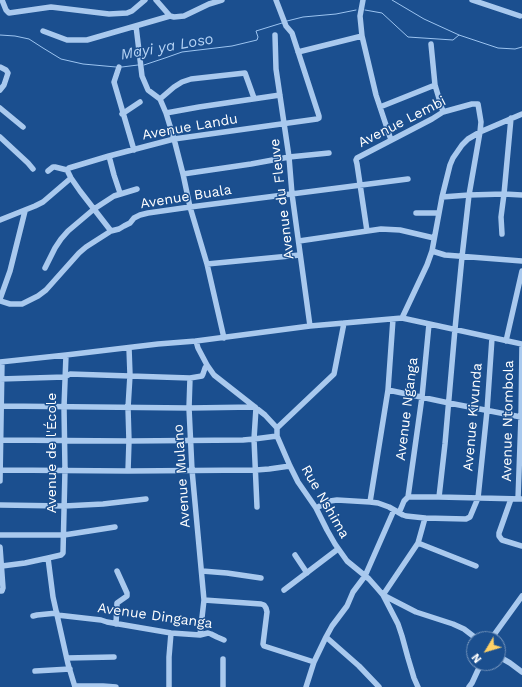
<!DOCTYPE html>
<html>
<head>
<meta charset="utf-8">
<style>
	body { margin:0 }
	#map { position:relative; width:522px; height:687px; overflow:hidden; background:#1b4f8f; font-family:"Work Sans",sans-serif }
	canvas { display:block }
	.north { position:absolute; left:466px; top:631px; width:40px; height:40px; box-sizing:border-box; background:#1b4f8f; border:1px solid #7695bc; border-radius:50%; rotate:232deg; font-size:11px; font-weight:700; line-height:16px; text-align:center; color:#fff }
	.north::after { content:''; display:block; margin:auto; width:14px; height:18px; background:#ffd166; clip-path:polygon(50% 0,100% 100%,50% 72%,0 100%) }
</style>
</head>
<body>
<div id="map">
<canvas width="522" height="687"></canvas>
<div class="north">N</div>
</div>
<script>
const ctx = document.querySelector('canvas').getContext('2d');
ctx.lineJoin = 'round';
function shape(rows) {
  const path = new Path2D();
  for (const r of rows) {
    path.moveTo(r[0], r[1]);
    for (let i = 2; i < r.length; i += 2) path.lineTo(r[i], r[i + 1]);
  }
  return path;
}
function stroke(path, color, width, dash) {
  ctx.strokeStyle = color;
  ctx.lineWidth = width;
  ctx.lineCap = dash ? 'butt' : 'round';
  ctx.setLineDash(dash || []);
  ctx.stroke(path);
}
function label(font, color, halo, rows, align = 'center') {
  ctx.font = font + ' "Work Sans",sans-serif';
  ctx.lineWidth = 3;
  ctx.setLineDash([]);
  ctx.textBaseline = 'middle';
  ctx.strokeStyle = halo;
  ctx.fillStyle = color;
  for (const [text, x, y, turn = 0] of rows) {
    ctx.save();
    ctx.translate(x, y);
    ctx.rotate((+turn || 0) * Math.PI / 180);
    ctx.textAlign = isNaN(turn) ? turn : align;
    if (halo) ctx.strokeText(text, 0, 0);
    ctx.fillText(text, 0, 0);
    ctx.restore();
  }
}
const stream = shape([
	[392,0,424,19,459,35],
	[365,10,382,13,408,37,453,40,459,35,498,48,515,49,522,47],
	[287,21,303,17,336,14,356,10],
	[0,35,15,36,29,39,43,48,61,59,83,64,116,67],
	[144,65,165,58,182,52,232,46,257,40,258,37,256,31,282,23],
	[122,67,138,65]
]);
const minor = shape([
	[2,0,6,10,9,13,51,7,109,14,127,13,132,11,145,0],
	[156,0,170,16],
	[363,0,360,16,362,36,376,95,391,140],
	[472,0,520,16],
	[136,26,142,76,148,90,160,99,166,113,174,139,183,174,190,207,207,264,224,338],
	[43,31,67,40,87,40,170,16,174,17,184,16,209,4,222,0],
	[275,35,276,69,289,157,292,194,310,326],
	[431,44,435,85,443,112],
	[298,52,362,36],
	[0,67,6,70,8,73,4,85,0,90],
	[119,67,114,82,134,150],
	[160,99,174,87,182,82,191,79,245,73,254,98],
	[380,107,435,85],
	[0,108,23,127],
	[166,113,199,107,280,95],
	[122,114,140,102],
	[0,137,28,163,33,169],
	[109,156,114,175,120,193],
	[67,170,69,168,109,156,174,139,317,119,319,118,319,116,292,33,286,26,276,0],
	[67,170,71,178,80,191,111,231],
	[48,171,53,167,55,167,67,170],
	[183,174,251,164,289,157,329,153],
	[442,197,469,195,504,194,511,118],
	[416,213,439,213],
	[0,220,35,206,43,202,71,178],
	[367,231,357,164,356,160,357,158,432,119,443,112,472,104,478,104,481,122,480,132,469,195,462,257,455,329,445,444,439,497],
	[502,234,501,217,504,194,522,195],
	[299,241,381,229,400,230,434,238],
	[432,251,445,255,522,261],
	[207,264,300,255],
	[45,268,55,248,61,239,68,231,94,209,114,196,137,189],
	[0,299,10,271,25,211],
	[0,301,10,304,22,304,38,296,46,290,79,253,86,247,111,231,119,229,124,226,130,223,134,218,140,215,148,213,190,207,408,179],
	[402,318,427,265,432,251,442,197,450,165,453,158,462,145,468,139,480,132,522,114],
	[196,341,198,348,207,365,214,375,265,415,277,428,277,436,290,466,298,482,316,508,327,530,335,544,347,561,369,579,377,588,383,595,398,624,402,636,408,658,414,678,418,687],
	[506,341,522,271],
	[0,362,66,355,158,344,196,341,310,326,402,318,522,344],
	[190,378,189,408,192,470,204,600,261,604,264,605,266,608,267,612,263,644,264,646,314,662],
	[0,379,65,377,70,374,190,378,202,376,203,374,205,368,207,365],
	[388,390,449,403,521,417],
	[0,406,189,408,255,407],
	[256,408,254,439,257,507],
	[277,428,334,374,344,323],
	[0,440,129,441,243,440,254,439,277,436],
	[0,470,128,471,256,470,269,469,290,466],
	[128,471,129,441,128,408,130,375,129,348],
	[0,481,2,362],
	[408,497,422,397,429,324],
	[511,499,499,533,499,536,502,540,522,546],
	[518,499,521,417,522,344],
	[370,502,388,390,393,319],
	[0,505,64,506,103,504,146,499],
	[316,508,330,501,337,500,370,502,378,503,389,507,403,515,406,516,425,518,466,519,470,517,478,498,487,411,492,338],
	[399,513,404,501,408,497,439,497,522,499],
	[425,518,420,536,418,543,383,595,416,612,453,624,464,629,477,639],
	[0,535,64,535,115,527],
	[418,543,476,566],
	[0,547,3,588,2,591,0,591],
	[295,555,307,573],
	[48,558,53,597,68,664,75,687],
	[2,566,25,563,48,558,61,555,63,553,65,470,64,407,66,355],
	[202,571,227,573,261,578],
	[284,590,338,549],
	[57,615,101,620,107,622,171,633,200,635,208,633,211,634,217,637,224,640],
	[33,616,37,615,57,613],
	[116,624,117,603,127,596,127,593,117,571],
	[200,635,204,600],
	[326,637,359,666,379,687],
	[491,639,522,596],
	[498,656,510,663,522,672],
	[67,658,114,657],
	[35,671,70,669],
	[75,686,103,686,116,687],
	[169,687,169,657,171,633],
	[223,687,223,659],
	[306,687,314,662,326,637,332,626,347,606,353,592,365,576,394,510],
	[469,687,472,683,478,670,483,663]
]);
const streetNames = [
	["Avenue Lembi",402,122,-27],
	["Avenue Landu",190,127,-10],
	["Avenue Buala",186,197,-9],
	["Avenue du Fleuve",282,199,-97],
	["Avenue Nganga",407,409,-83],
	["Avenue Kivunda",473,417,-85],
	["Avenue Ntombola",508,421,-89],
	["Avenue de l'École",52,453,-90],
	["Avenue Mulano",182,476,-94],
	["Rue Nshima",325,502,60],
	["Avenue Dinganga",155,616,8]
];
const waterNames = [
	["Mayi ya Loso",167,47,-10]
];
stroke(stream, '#9cc4f0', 1);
stroke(minor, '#a9c9ee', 5.5);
label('14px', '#fff', '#1b4f8f', streetNames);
label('italic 15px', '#b5d3f5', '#1b4f8f', waterNames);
</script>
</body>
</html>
